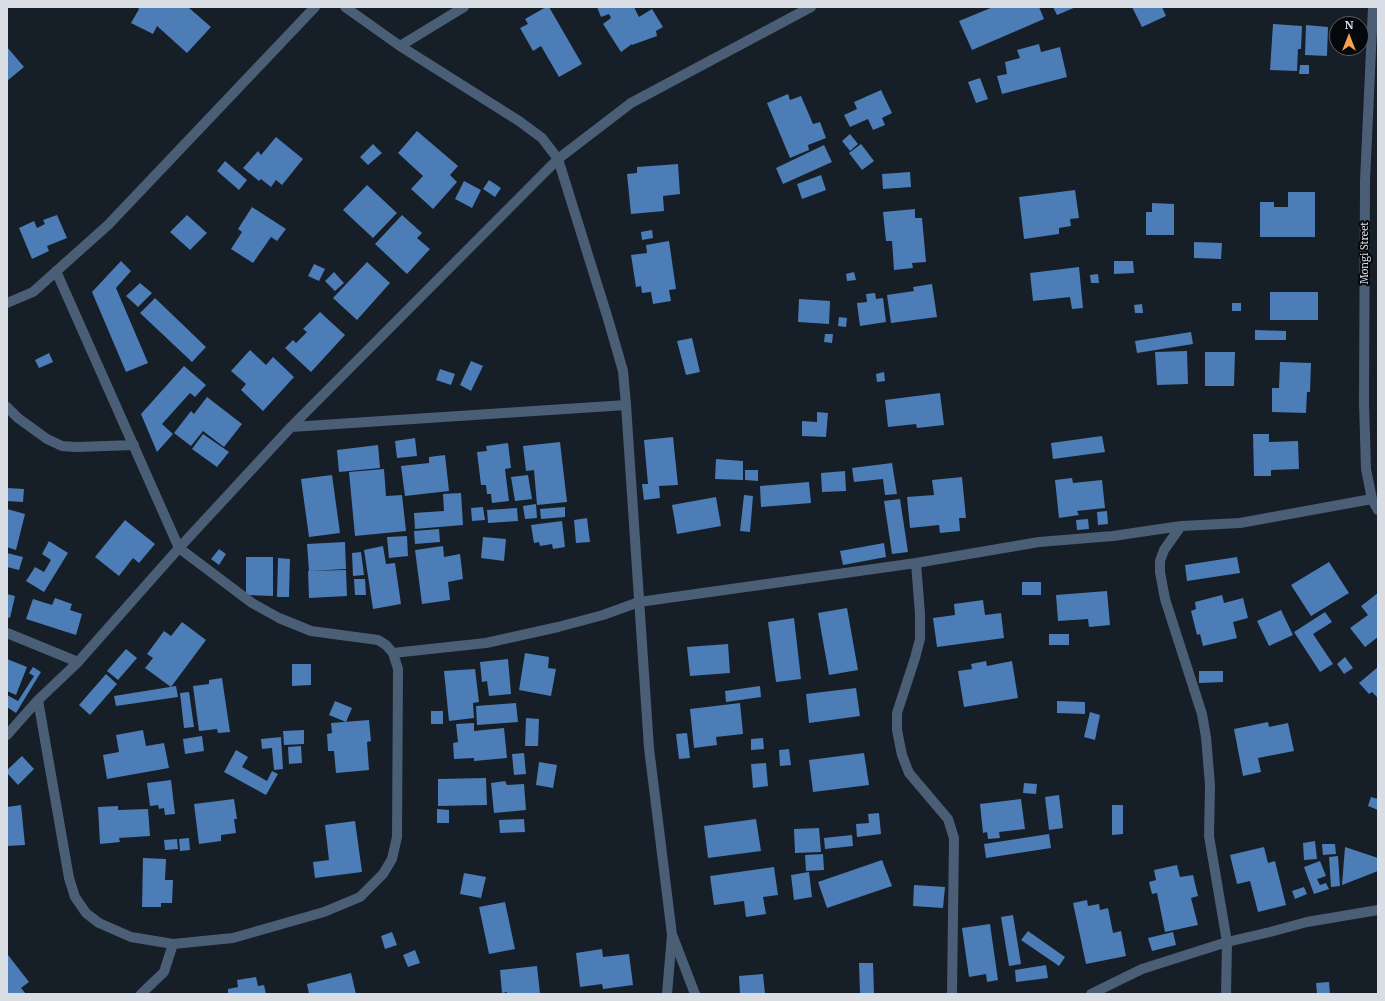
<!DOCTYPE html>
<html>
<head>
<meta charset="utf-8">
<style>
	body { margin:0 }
	#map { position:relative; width:1385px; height:1001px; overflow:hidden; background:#161e27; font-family:Merriweather,serif }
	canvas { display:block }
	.frame { position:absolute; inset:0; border:8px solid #d9dee5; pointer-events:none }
	.north { position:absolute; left:1329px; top:16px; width:40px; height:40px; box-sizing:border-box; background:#05080b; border:1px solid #5a5e62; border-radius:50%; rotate:0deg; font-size:11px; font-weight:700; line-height:16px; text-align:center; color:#d9dee5 }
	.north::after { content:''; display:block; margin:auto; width:14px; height:18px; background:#f8a04b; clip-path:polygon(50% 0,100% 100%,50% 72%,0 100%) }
</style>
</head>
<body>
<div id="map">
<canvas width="1385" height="1001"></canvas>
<div class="frame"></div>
<div class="north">N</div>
</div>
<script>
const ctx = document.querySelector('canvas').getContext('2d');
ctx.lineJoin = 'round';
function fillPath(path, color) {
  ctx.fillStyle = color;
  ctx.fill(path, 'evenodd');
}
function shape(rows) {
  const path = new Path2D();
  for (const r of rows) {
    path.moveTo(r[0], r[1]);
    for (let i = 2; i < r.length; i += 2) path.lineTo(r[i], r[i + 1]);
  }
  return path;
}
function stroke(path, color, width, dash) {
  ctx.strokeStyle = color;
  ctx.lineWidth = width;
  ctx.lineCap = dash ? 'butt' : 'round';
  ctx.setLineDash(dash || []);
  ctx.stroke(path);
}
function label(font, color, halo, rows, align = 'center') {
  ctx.font = font + ' Merriweather,serif';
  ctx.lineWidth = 4;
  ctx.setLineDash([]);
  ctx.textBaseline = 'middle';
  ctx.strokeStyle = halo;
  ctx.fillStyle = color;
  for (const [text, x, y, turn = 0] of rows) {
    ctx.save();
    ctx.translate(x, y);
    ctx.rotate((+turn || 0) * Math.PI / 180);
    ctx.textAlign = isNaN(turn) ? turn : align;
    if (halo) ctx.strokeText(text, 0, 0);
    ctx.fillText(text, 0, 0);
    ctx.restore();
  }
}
const building = shape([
	[137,7,188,7,211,27,187,53,157,26,153,34,131,23,139,9],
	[546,7,549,7,582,64,559,77,541,46,533,51,520,28,528,24,525,19],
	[597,7,634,7,639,17,652,9,663,27,656,31,657,36,632,45,632,44,621,52,603,24,611,18,609,14,601,17],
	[993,7,1039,7,1044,19,972,50,959,21],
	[1053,7,1076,7,1057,15],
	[1132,7,1162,7,1166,16,1142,27],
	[1273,24,1302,26,1301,49,1298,49,1297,71,1270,70],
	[1306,25,1328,27,1327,56,1305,55],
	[1039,44,1041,52,1060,47,1067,77,1002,94,997,76,1007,74,1005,62,1020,58,1017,50],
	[7,47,24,67,7,81],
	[1300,65,1309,65,1309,74,1299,74],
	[980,78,988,99,976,103,968,82],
	[881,90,892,113,882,118,885,125,873,130,868,119,850,127,844,115,857,109,854,102],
	[788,94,790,100,801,96,813,124,820,122,826,138,808,145,809,150,790,158,767,103],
	[417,131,458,166,450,175,457,182,433,209,411,189,423,176,398,153],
	[850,134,858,144,850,151,842,141],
	[276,137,303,159,282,185,276,180,271,187,261,179,259,181,243,168,258,151,261,155],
	[373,144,382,153,368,165,360,157],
	[861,144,874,161,862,170,849,153],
	[824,145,832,162,783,184,776,168],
	[225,161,247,180,239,190,217,171],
	[678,164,680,194,663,196,664,211,631,214,627,174,637,173,637,167],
	[910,172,911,187,883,189,882,174],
	[821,175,826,190,802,199,797,184],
	[489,180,501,188,495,197,483,189],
	[464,181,481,190,472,208,455,199],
	[367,185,397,213,373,238,343,210],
	[1075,190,1079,218,1070,219,1071,226,1059,228,1059,234,1024,239,1019,197],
	[1288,192,1315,192,1315,237,1260,237,1260,202,1274,202,1274,207,1288,207],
	[1152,203,1174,204,1174,235,1146,235,1146,212,1152,212],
	[252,207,286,229,277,241,271,237,253,263,231,249,242,232,238,229],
	[915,209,915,218,922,218,926,262,912,263,913,268,894,270,892,241,886,241,883,212],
	[57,215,67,238,47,246,49,251,32,259,19,228,34,221,37,228,45,224,43,220],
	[187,215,207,233,190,250,170,232],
	[402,215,422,233,417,238,430,249,407,274,375,244],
	[652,230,653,238,642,240,641,232],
	[669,241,676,289,669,290,671,301,653,304,651,292,642,293,641,286,636,287,631,255,647,253,646,245],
	[1194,242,1222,243,1221,259,1194,258],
	[121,261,131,271,116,288,148,363,126,372,92,292],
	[1114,261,1133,261,1134,273,1114,274],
	[367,262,390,283,357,320,333,298],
	[314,264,325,269,319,281,308,276],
	[1079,267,1083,308,1072,309,1070,297,1033,301,1030,273],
	[334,272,344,283,335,291,325,281],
	[854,272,856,280,847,281,846,274],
	[1098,274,1099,283,1091,283,1090,275],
	[140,283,152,293,138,307,126,296],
	[932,284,937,317,891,323,887,295,914,291,913,287],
	[1270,292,1318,292,1318,320,1270,320],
	[875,293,876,299,883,298,886,322,860,326,857,303,867,302,866,294],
	[155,298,206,347,192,362,140,313],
	[799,299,830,301,829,324,798,322],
	[1232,303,1241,303,1241,311,1232,311],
	[1142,304,1143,313,1135,313,1134,305],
	[320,312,345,335,311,372,285,348,293,340,296,343,307,332,303,329],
	[839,317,847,318,846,327,838,326],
	[1255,330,1286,331,1286,340,1255,340],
	[1191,332,1193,344,1137,353,1135,341],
	[825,334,833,334,832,343,824,342],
	[692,338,700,372,686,375,677,341],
	[250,350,266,365,273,357,294,377,263,411,241,390,246,384,231,371],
	[1187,351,1188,384,1157,385,1155,352],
	[1205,352,1235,352,1234,386,1205,386],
	[49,353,53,362,39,368,35,360],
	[471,361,483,366,471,391,460,385],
	[1280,362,1311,363,1310,392,1307,392,1306,413,1272,412,1272,388,1279,388],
	[184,366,206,385,195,397,190,393,162,424,173,434,157,452,141,414],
	[440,369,455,374,451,385,436,380],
	[884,372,885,381,877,382,876,374],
	[940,393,944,425,917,428,916,424,888,427,885,400],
	[207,397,242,424,224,447,203,431,191,446,174,433,191,411,194,414],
	[817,412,828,413,826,437,802,436,802,421,817,422],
	[203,434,229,452,217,467,192,449],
	[1253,434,1269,434,1269,442,1298,441,1299,469,1271,470,1271,476,1254,476],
	[1102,436,1105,452,1053,459,1051,443],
	[673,437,678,485,659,486,660,498,644,500,642,484,648,484,644,440],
	[415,438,417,456,397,458,395,441],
	[560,442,567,502,537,505,534,470,526,471,523,446],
	[508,443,511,468,505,469,509,501,492,503,491,494,487,494,486,485,481,485,477,452,487,451,486,446],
	[378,445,380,468,339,472,337,450],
	[445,455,449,491,405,496,401,466,429,463,429,457],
	[716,459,743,461,743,480,715,479],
	[892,463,897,494,885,495,883,479,854,482,852,468],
	[384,469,386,496,402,495,406,531,355,536,349,472],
	[745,470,758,470,758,481,745,480],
	[845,471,846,491,822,492,821,473],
	[332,475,340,533,309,537,301,479],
	[528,475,532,499,515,501,511,477],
	[962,477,966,518,959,518,960,531,940,533,939,525,910,528,907,497,934,495,932,480],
	[1072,478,1073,483,1102,480,1105,508,1077,511,1079,515,1059,518,1055,480],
	[809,482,811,503,761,507,760,486],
	[7,488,24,489,23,502,7,501],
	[461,493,463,525,415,529,414,513,444,511,443,494],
	[744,495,753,496,750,532,740,531],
	[716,497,721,526,677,534,672,505],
	[900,499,908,552,892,554,884,501],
	[536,504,537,518,525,519,523,506],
	[483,507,485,520,472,521,471,508],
	[565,507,565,517,541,519,540,509],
	[517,508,518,521,488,523,487,510],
	[7,509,25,514,16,550,7,547],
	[1107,511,1108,524,1098,525,1097,512],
	[587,518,590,542,576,543,574,520],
	[1088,519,1089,529,1077,530,1076,520],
	[125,520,155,544,139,563,133,558,119,576,95,557],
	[562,521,565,547,553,549,552,544,540,546,539,542,534,543,531,525],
	[439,529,440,542,415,544,414,531],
	[407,536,408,556,389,558,387,537],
	[483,537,506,539,504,561,481,558],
	[49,541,68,553,44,592,26,581,35,567,44,572,51,560,42,554],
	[345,542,346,569,309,571,307,544],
	[884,543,886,557,843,565,840,551],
	[383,546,386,564,395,563,401,604,373,609,364,550],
	[443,546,444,557,460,554,463,579,448,582,450,600,422,604,415,550],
	[219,549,226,554,219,565,211,559],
	[361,552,364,575,353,576,352,553],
	[7,553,23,557,19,570,7,567],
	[246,557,273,557,273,596,246,595],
	[1237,557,1240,573,1187,581,1185,565],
	[278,558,290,559,289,597,277,597],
	[1329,562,1349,593,1311,616,1291,585],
	[346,570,347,596,309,598,308,571],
	[354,579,365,579,366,595,355,595],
	[1022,582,1041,582,1041,595,1022,595],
	[1107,591,1110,625,1089,627,1088,619,1058,621,1056,595],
	[1378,593,1378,637,1365,647,1350,628,1368,615,1361,606],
	[7,594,15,596,10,618,7,617],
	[1222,595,1224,603,1243,598,1248,618,1233,622,1237,638,1203,646,1200,634,1197,635,1191,611,1196,609,1195,602],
	[55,598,72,604,70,610,82,614,76,635,26,619,33,599,52,605],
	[983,600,985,615,1001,613,1004,638,937,647,933,618,955,615,954,604],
	[847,608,858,670,829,675,818,613],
	[1281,610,1293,635,1269,646,1257,621],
	[1325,612,1332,622,1313,634,1333,664,1320,672,1294,632],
	[794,618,801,679,776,682,768,622],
	[182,622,206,640,171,687,145,668,153,658,147,654,164,631,171,636],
	[1049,634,1069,634,1069,645,1049,645],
	[728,644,730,673,690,676,687,647],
	[126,649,137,658,118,680,107,671],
	[525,653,549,657,548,668,556,669,551,696,519,690],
	[1345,657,1353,668,1344,674,1337,664],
	[7,659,27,667,16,695,7,691],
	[508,659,511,694,489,696,487,681,482,682,480,662],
	[986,661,987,666,1012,661,1018,698,964,707,958,671,972,669,971,664],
	[292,664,311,664,311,685,292,686],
	[33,667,41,672,16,713,7,707,7,695,18,701,34,676,29,673],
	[1378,667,1378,698,1372,692,1369,694,1359,683],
	[475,669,479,702,473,703,474,718,449,721,444,671],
	[1199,671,1223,671,1223,682,1199,683],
	[106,674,117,684,90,715,79,705],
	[222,678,230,732,218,733,217,729,199,731,193,686,209,684,209,680],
	[176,686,178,697,116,706,114,696],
	[760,686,761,697,726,702,725,691],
	[856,688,860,716,809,723,806,694],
	[189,692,194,727,184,728,180,693],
	[335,701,352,708,346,722,329,715],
	[1057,701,1085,702,1085,714,1057,713],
	[516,703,518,722,477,725,476,706],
	[740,703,743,734,716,737,717,745,694,748,690,709],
	[431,711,443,711,443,724,431,724],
	[1090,712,1100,715,1095,740,1084,737],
	[526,718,539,719,538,746,525,746],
	[369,720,371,741,367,742,369,770,336,773,334,751,328,751,327,734,332,733,331,723],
	[1268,722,1269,727,1288,723,1294,751,1258,758,1261,772,1243,776,1234,729],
	[474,723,474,731,504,728,507,758,474,761,474,758,454,759,453,743,458,742,456,724],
	[143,730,146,746,164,743,169,768,107,779,103,755,119,752,116,735],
	[304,730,304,744,284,745,283,731],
	[687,733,690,758,679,759,676,734],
	[202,736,204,751,185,754,183,739],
	[281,737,283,769,274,770,272,748,262,749,261,739],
	[763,738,764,749,751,750,751,739],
	[301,746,302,763,289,764,288,747],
	[789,749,791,765,780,766,779,750],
	[236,750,248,757,242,767,267,781,272,771,278,774,266,795,224,772],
	[524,753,526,774,514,775,512,754],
	[864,753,869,785,813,792,809,760],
	[22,756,34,769,18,785,7,773,7,770],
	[539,762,557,765,553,788,536,785],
	[766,763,768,786,753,788,751,764],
	[486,778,487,805,438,806,438,779],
	[171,780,175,814,165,815,164,808,159,809,158,805,150,806,147,783],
	[505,781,507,785,524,784,526,810,494,813,491,783],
	[1024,783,1037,784,1036,794,1023,793],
	[1059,795,1063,828,1049,830,1045,797],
	[1371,797,1378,799,1378,810,1368,806],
	[234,799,237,819,234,819,236,833,221,835,221,841,199,844,194,804],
	[1021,799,1025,829,999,832,1000,838,988,839,987,832,983,833,980,804],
	[21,805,25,845,7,846,7,807],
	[1112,805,1123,805,1123,834,1112,835],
	[118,806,118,810,148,809,150,836,119,838,120,842,100,844,98,807],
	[437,809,449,810,449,823,437,823],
	[879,813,881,834,857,837,856,824,869,823,868,814],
	[524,819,525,832,500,833,499,820],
	[756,819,761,851,708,858,704,826],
	[355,821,362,872,315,878,313,862,329,860,325,825],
	[819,828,821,852,795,853,794,829],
	[1049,834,1051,848,986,858,984,844],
	[852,835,853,846,825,849,824,838],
	[189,838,190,850,180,851,179,839],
	[177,839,178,849,165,850,164,840],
	[1315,841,1317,859,1304,860,1303,843],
	[1322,844,1335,844,1336,854,1323,855],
	[1264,847,1268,863,1275,861,1286,905,1258,912,1250,881,1237,884,1230,855],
	[1345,847,1378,858,1378,871,1342,885],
	[823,854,824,870,806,871,805,855],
	[1338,856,1340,886,1331,887,1329,857],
	[143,858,166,859,165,880,173,880,172,903,161,903,161,907,142,907],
	[882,860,892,886,827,908,818,882],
	[1320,861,1326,876,1317,879,1320,885,1326,883,1329,889,1314,894,1304,867],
	[1177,865,1180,877,1193,875,1198,896,1191,898,1198,925,1165,932,1157,893,1152,894,1149,882,1156,880,1154,870],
	[774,867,778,895,763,897,766,914,746,917,744,901,714,905,710,876],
	[809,872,812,897,794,900,791,875],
	[464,873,486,877,481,898,460,894],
	[914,885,945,887,943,908,913,906],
	[1304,887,1307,894,1295,899,1292,891],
	[1087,900,1088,906,1099,904,1100,910,1108,908,1113,933,1121,931,1126,956,1086,964,1073,903],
	[505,902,515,949,489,954,479,907],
	[1013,915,1021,964,1009,966,1001,917],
	[990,924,998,980,987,982,986,974,969,977,962,928],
	[1028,931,1065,957,1059,966,1021,940],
	[392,932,397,945,385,949,381,936],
	[1173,932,1176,945,1152,951,1148,938],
	[602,949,603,957,629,954,633,985,603,989,602,984,580,987,576,953],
	[415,950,420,963,408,967,403,955],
	[8,955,29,982,21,988,26,994,7,994,7,956],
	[859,963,873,963,874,993,860,993],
	[1046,965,1048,978,1016,982,1015,970],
	[537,966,540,994,507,994,507,992,502,993,500,970],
	[351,973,356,994,309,994,307,984],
	[763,974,765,994,740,994,739,976],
	[256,977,258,986,264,985,266,994,228,994,228,989,238,987,237,980],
	[1329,982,1330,994,1317,994,1316,983]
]);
const minor = shape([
	[345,7,400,46,519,121,542,138,558,159,608,319,623,371,626,405,649,748,672,935,667,994],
	[1373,7,1365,181,1364,403,1366,469,1372,499,1378,510],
	[400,46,464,7],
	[7,303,33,292,108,225,315,7],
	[7,407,18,418,47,439,62,446,76,447,134,445],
	[291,427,626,405],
	[1181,526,1164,550,1160,561,1160,572,1165,599,1202,714,1206,737,1210,785,1209,836,1227,942,1226,994],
	[916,563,920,614,920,639,915,658,897,713,897,730,902,755,909,773,948,819,954,838,952,994],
	[7,633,78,662],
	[393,653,486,643,558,627,603,615,639,602,916,563,1039,542,1113,536,1181,526,1240,523,1372,499],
	[38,700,69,878,75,897,86,913,99,923,131,937,173,944,233,938,324,912,360,897,383,874,392,859,397,837,398,669,393,653,386,645,378,640,311,631,279,618,252,603,179,548,56,271],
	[7,735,38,700,78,662,179,548,291,427,558,159,631,103,811,7],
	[673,937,695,994],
	[141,994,164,972,173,944],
	[1091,994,1142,969,1227,942,1270,932,1307,922,1378,910]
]);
const streetNames = [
	["Mongi Street",1365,253,-90]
];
fillPath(building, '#4c7db7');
stroke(minor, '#4a5e76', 10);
label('10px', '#d9dee5', '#05080b', streetNames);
</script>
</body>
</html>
